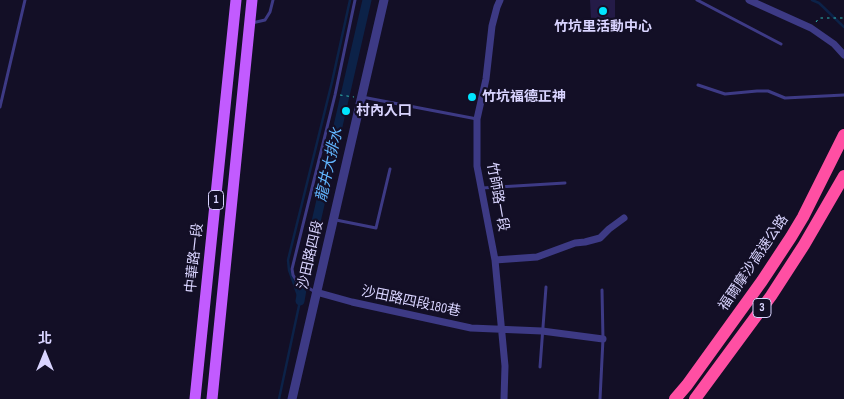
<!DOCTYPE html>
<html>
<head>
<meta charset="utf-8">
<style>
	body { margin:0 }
	#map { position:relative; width:844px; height:399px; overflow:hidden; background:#130f26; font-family:"Sofia Sans Condensed","Noto Sans TC",sans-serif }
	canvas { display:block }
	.north { position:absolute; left:20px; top:329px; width:50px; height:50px; -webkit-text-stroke:4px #130f26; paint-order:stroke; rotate:0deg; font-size:14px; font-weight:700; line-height:20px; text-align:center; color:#d9d4ff }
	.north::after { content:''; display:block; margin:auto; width:18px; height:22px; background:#d9d4ff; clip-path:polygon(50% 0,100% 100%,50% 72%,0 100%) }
</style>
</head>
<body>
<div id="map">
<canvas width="844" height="399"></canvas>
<div class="north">北</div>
</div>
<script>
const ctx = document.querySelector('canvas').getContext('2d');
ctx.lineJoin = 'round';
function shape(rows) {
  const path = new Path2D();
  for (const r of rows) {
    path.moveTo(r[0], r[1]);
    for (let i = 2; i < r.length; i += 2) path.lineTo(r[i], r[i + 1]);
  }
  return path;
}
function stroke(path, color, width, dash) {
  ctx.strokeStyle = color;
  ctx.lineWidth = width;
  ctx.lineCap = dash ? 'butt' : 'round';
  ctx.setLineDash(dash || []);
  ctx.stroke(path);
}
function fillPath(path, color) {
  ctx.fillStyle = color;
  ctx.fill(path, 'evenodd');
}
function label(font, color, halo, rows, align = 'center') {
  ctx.font = font + ' "Sofia Sans Condensed","Noto Sans TC",sans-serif';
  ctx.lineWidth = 4.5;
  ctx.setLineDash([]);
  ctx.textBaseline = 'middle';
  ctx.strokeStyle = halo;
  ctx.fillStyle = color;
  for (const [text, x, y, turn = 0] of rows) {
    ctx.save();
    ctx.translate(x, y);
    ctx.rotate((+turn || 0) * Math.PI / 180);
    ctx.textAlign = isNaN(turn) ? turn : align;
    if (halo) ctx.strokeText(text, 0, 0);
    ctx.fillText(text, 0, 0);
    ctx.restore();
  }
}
const stream = shape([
	[812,0,819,3,844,27],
	[279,399,300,301,289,270,288,260,332,82,350,0]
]);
const canal = shape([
	[300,301,307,261,367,0]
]);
const building = shape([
	[590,0,615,0,615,24,599,24,599,18,591,18]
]);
const path = shape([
	[816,22,819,18,844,18],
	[340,95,354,97]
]);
const service = shape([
	[697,0,781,44],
	[252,23,265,20,270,12,273,0],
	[698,85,725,94,757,91,768,91,785,98,844,95],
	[362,97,477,119],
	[0,107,25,0],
	[482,188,565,183],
	[336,220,376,228,390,169],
	[315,292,296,280,293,275,292,269,335,95,355,0],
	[540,367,546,287],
	[600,399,603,339,602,290]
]);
const minor = shape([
	[500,0,497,7,492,26,486,79,477,119,477,166,495,260,505,366,504,399],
	[749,0,811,28,834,44,844,55],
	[495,260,537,257,575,243,585,242,600,238,609,229,624,218],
	[316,292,352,302,471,328,542,331,603,339]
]);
const tertiary = shape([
	[292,399,384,0]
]);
const primary = shape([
	[195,399,236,0],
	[212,399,252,0]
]);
const motorway = shape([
	[675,399,687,385,762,281,791,237,803,217,844,135],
	[695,399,771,296,804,245,844,176]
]);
const markers = [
	[603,11,5,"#00e5ff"],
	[472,97,5,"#00e5ff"],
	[346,111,5,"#00e5ff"]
];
const shields = [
	[216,200,15],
	[762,308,18]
];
const shieldNames = [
	["1",216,200],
	["3",762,308]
];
const poiNames = [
	["竹坑里活動中心",603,27,"center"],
	["竹坑福德正神",482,97],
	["村內入口",356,111]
];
const streetNames = [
	["竹師路一段",497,197,80],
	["沙田路四段",311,255,-77],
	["中華路一段",195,258,-84],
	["福爾摩沙高速公路",754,263,-56],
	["沙田路四段180巷",411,302,12]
];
const waterNames = [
	["龍井大排水",330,165,-77]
];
stroke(stream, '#0c2248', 2.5);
stroke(canal, '#0c2248', 9);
fillPath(building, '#241b47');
stroke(path, '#2fb8b0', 1, [2.5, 4]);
stroke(service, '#3d3a85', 3);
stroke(minor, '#3d3a85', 7);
stroke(tertiary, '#3d3a85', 9);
stroke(primary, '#c25bff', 11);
stroke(motorway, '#ff4fa3', 12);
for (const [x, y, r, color] of markers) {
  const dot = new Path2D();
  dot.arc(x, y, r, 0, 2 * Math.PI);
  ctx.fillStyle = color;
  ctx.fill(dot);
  stroke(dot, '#130f26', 2);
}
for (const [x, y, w] of shields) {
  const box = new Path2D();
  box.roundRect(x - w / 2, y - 9.5, w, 19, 4);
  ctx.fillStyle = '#130f26';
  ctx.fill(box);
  stroke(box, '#d9d4ff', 1);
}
label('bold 12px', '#d9d4ff', null, shieldNames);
label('bold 14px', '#d9d4ff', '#130f26', poiNames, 'left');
label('14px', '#d9d4ff', '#130f26', streetNames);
label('italic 15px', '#62b6ff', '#130f26', waterNames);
</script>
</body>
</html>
